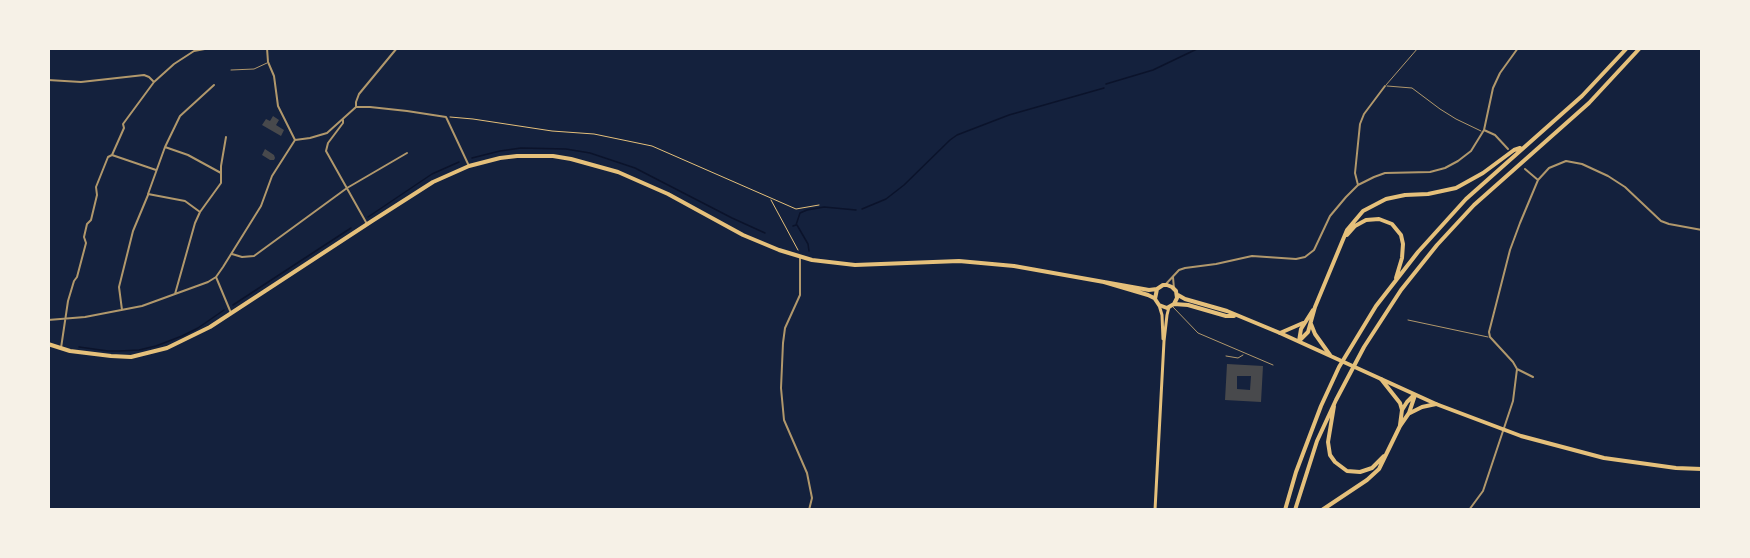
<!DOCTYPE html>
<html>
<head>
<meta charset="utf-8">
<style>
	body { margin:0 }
	#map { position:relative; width:1750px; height:558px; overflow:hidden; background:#14213d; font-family:Jost,sans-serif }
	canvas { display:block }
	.frame { position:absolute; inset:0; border:50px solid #f6f1e7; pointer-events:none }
</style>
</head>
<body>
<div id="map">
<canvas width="1750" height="558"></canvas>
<div class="frame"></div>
</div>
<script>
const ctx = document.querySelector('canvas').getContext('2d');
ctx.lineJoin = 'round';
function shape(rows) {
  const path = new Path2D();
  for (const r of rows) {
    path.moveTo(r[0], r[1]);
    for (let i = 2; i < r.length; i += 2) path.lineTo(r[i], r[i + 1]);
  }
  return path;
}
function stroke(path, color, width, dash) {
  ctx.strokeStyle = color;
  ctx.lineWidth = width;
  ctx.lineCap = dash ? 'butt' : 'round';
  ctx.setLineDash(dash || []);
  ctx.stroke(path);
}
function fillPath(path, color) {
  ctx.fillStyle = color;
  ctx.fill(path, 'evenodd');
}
const stream = shape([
	[1106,84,1153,70,1199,48],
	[472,158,500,151,521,148,566,149,590,153,635,168,732,218,765,233],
	[862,209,886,199,904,185,950,140,957,135,1009,115,1104,88],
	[368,217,432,174,459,162],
	[797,225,808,244,809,251],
	[793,226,796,225,800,213,807,210,824,207,856,210],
	[233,305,351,228],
	[79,347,108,351,119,351,139,350,156,346,182,336,198,328,224,310]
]);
const building = shape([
	[273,116,279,120,276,125,284,130,281,136,262,125,266,119,270,121],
	[265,149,274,155,275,158,274,160,270,160,262,155],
	[1227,364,1263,366,1261,402,1225,400],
	[1237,376,1251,376,1250,390,1237,389]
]);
const path = shape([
	[450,117,473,119,552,131,594,134,652,146,796,209,819,205],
	[771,200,798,250]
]);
const service = shape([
	[231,70,254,69,267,63],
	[1386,85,1418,48],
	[1387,86,1412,88,1440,109,1456,119,1481,131],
	[1173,307,1198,333,1273,365],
	[1408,320,1488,337],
	[1226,356,1238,358,1243,355]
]);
const minor = shape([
	[267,48,268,62,274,76,278,106,295,140],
	[48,80,81,82,144,75,149,77,154,82],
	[356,107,370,107,407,111,446,117,469,166],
	[356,107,356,102,359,94,397,48],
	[343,120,343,123,328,143,326,151,367,224],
	[1484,130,1495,135,1508,149],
	[165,147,188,155,221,173],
	[112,155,156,170],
	[1525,169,1538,180],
	[1358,185,1355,173,1360,124,1364,114,1385,86],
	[200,212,185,201,148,194,165,147,180,116,214,85],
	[232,254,242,257,254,256,347,188,407,153],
	[800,257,800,295,785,328,783,343,781,388,784,420,807,473,812,498,809,510],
	[216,277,231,313],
	[1173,277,1174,289],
	[1165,285,1179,270,1185,268,1216,264,1252,256,1296,259,1305,257,1314,250,1330,216,1346,197,1358,185,1374,177,1385,173,1430,172,1445,168,1458,161,1471,151,1484,130,1493,88,1500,73,1518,48],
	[175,294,195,223,200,212,221,183,221,166,226,137],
	[122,310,119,287,133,231,148,195],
	[48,320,85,317,142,306,208,282,216,277,223,267,261,206,272,176,295,140,310,138,327,133,356,107],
	[61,348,68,301,74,281,77,277,86,243,84,237,87,224,91,220,97,195,96,187,108,157,112,155,124,128,123,124,154,82,174,64,194,51,210,48],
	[1533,377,1517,369,1513,362,1490,337,1489,332,1510,250,1520,223,1538,180,1549,168,1566,161,1582,164,1608,176,1625,187,1661,221,1669,224,1702,230],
	[1469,510,1483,491,1513,401,1517,369]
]);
const secondary = shape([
	[1159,305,1162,315,1163,339],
	[1155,510,1164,341,1167,315,1169,307]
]);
const primary = shape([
	[1104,282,1148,295,1154,298],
	[1178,295,1185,299,1227,311,1280,333,1436,404,1521,436,1604,458,1676,468,1702,469],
	[1174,304,1188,305,1226,316,1234,316],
	[48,344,70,351,111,356,131,357,167,348,210,327,372,221,433,182,469,166,500,158,517,156,553,156,571,159,618,172,668,194,743,235,779,250,812,260,855,265,959,261,1014,266,1149,290,1157,289,1163,285,1167,285,1172,287,1176,291,1177,298,1174,304,1167,308,1159,305,1155,299,1157,289]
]);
const motorway = shape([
	[1347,235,1355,226,1366,220,1379,219,1392,224,1401,235,1403,244,1402,258,1396,278],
	[1311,324,1315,334,1330,355],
	[1280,333,1303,323],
	[1299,341,1308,332,1315,307,1347,230,1363,211,1386,199,1405,195,1428,194,1456,188,1483,173,1514,150,1520,148],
	[1299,341,1301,329,1313,310],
	[1381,379,1400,403,1402,410,1400,425],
	[1334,406,1328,442,1330,455,1335,462,1347,471,1360,472,1372,468,1384,456],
	[1402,410,1407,402,1414,395],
	[1410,413,1422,407,1436,404],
	[1285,510,1296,472,1321,406,1339,367,1376,306,1418,252,1466,199,1582,96,1627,48],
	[1295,510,1317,441,1336,400,1364,347,1401,290,1437,245,1474,205,1589,103,1640,48],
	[1322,510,1367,480,1379,469,1400,426,1409,413,1415,395]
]);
stroke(stream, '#0b132b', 1.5);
fillPath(building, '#48494c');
stroke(path, '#e5c07b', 1);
stroke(service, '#b1986c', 1);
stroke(minor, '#b1986c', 2);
stroke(secondary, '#e5c07b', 3);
stroke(primary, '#e5c07b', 4);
stroke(motorway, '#e5c07b', 4);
</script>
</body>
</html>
